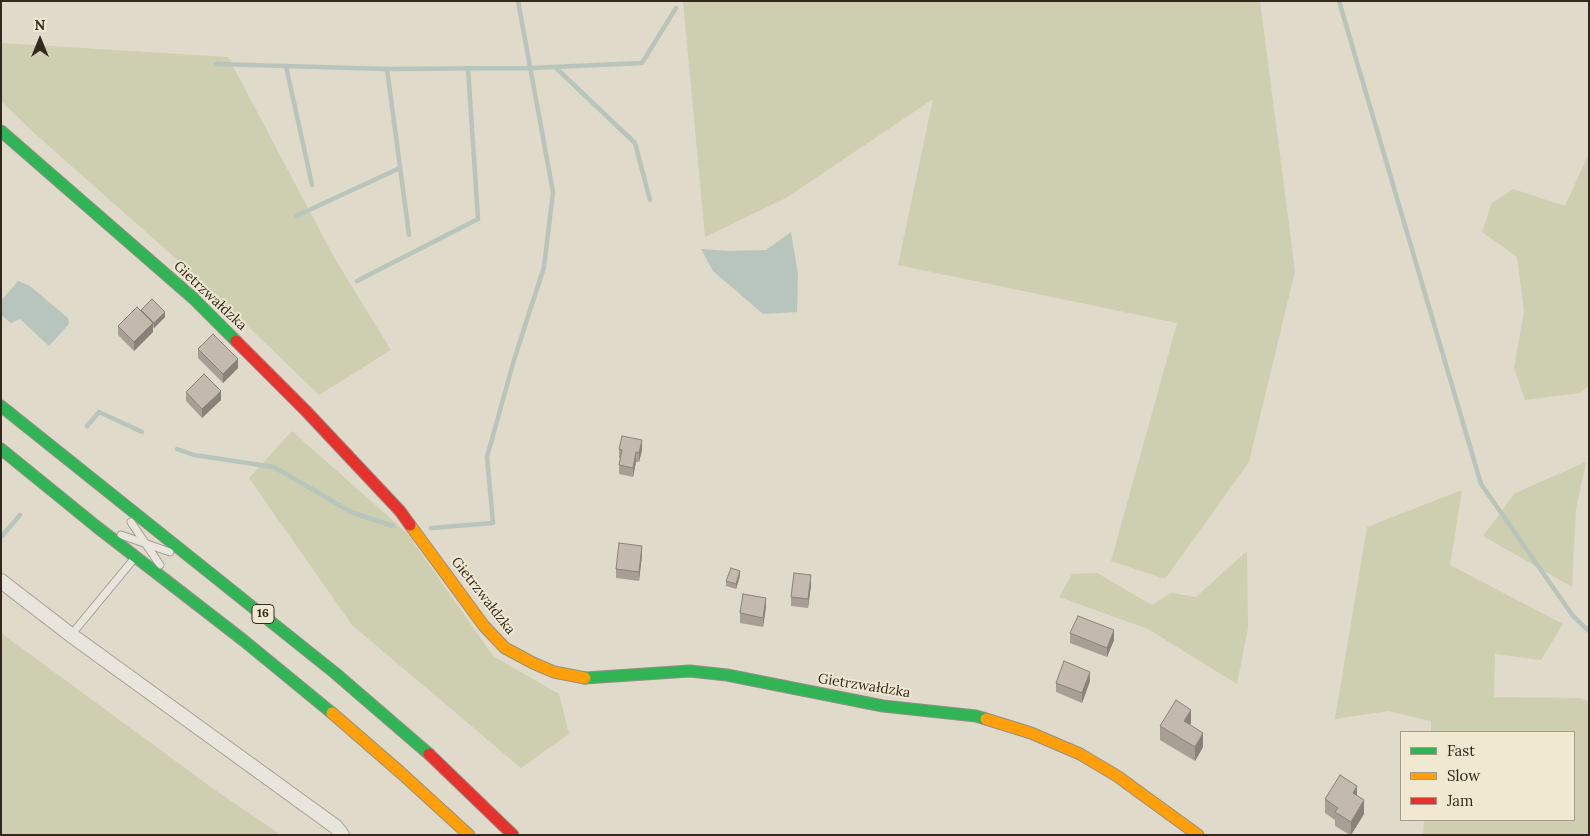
<!DOCTYPE html>
<html>
<head>
<meta charset="utf-8">
<style>
	body { margin:0 }
	#map { position:relative; width:1590px; height:836px; overflow:hidden; background:#e0dacb; font-family:Lora,serif }
	canvas { display:block }
	.frame { position:absolute; inset:0; border:2px solid #32281e; pointer-events:none }
	.legend { position:absolute; left:1400px; top:731px; width:175px; height:90px; box-sizing:border-box; background:#f1e8d2; border:1px solid #a59b8a; margin:0; padding:6px 9px; list-style:none; font-size:15px; color:#32281e }
	.legend li { display:flex; align-items:center; gap:10px; height:25px }
	.legend b { width:25px; border:1px solid #a59b8a }
	.north { position:absolute; left:15px; top:15px; width:50px; height:50px; -webkit-text-stroke:4px #f1e8d2; paint-order:stroke; rotate:0deg; font-size:14px; font-weight:700; line-height:20px; text-align:center; color:#32281e }
	.north::after { content:''; display:block; margin:auto; width:18px; height:22px; background:#32281e; clip-path:polygon(50% 0,100% 100%,50% 72%,0 100%) }
</style>
</head>
<body>
<div id="map">
<canvas width="1590" height="836"></canvas>
<div class="frame"></div>
<ul class="legend">
<li><b style="height:6px;background:#30b455"></b>Fast</li>
<li><b style="height:6px;background:#ff9f0a"></b>Slow</li>
<li><b style="height:6px;background:#e5322d"></b>Jam</li>
</ul>
<div class="north">N</div>
</div>
<script>
const ctx = document.querySelector('canvas').getContext('2d');
ctx.lineJoin = 'round';
function fillPath(path, color) {
  ctx.fillStyle = color;
  ctx.fill(path, 'evenodd');
}
function shape(rows) {
  const path = new Path2D();
  for (const r of rows) {
    path.moveTo(r[0], r[1]);
    for (let i = 2; i < r.length; i += 2) path.lineTo(r[i], r[i + 1]);
  }
  return path;
}
function stroke(path, color, width, dash) {
  ctx.strokeStyle = color;
  ctx.lineWidth = width;
  ctx.lineCap = dash ? 'butt' : 'round';
  ctx.setLineDash(dash || []);
  ctx.stroke(path);
}
function label(font, color, halo, rows, align = 'center') {
  ctx.font = font + ' Lora,serif';
  ctx.lineWidth = 4;
  ctx.setLineDash([]);
  ctx.textBaseline = 'middle';
  ctx.strokeStyle = halo;
  ctx.fillStyle = color;
  for (const [text, x, y, turn = 0] of rows) {
    ctx.save();
    ctx.translate(x, y);
    ctx.rotate((+turn || 0) * Math.PI / 180);
    ctx.textAlign = isNaN(turn) ? turn : align;
    if (halo) ctx.strokeText(text, 0, 0);
    ctx.fillText(text, 0, 0);
    ctx.restore();
  }
}
const green = shape([
	[683,1,1260,1,1295,271,1249,462,1165,579,1111,561,1177,323,898,265,933,99,786,198,705,237],
	[1,43,228,57,335,259,391,350,319,395,199,279,33,132,1,101],
	[1589,153,1589,385,1580,393,1525,400,1514,368,1524,311,1517,257,1482,232,1492,203,1513,189,1565,206],
	[292,431,407,533,493,656,559,694,569,734,521,768,352,625,249,478],
	[1586,462,1576,509,1572,587,1483,536,1515,493],
	[1462,490,1450,565,1563,624,1541,660,1495,654,1494,697,1581,698,1589,702,1589,835,1423,835,1424,820,1574,820,1574,732,1431,732,1431,721,1388,711,1335,719,1367,527],
	[1247,551,1248,628,1237,684,1148,629,1059,597,1072,574,1097,573,1152,605,1171,593,1196,597],
	[1,633,215,790,281,835,1,835]
]);
const water = shape([
	[791,232,798,274,797,312,763,314,713,271,701,249,728,251,766,250],
	[18,281,30,286,68,318,69,324,49,346,20,319,11,323,1,315,1,301]
]);
const stream = shape([
	[1339,1,1481,484,1573,616,1589,631],
	[216,64,387,69,531,68,642,63,676,8],
	[286,66,312,185],
	[555,67,635,143,650,200],
	[387,69,409,235],
	[296,216,400,168],
	[357,281,478,219,468,68],
	[87,426,99,412,142,432],
	[177,449,194,455,274,467,351,512,393,526],
	[431,528,493,523,487,457,514,360,544,267,553,192,518,1],
	[1,537,20,515]
]);
const lane = shape([
	[131,522,160,565],
	[121,535,170,552],
	[71,635,133,560]
]);
const street = shape([
	[1,581,71,635,336,827,342,835]
]);
const fast = shape([
	[1,131,193,298,236,341],
	[1,406,335,673,429,754],
	[1,449,97,527,243,640,332,713],
	[585,678,690,671,727,675,883,706,976,716,986,719]
]);
const slow = shape([
	[410,525,484,626,505,648,533,663,554,672,585,678],
	[332,713,400,772,469,835],
	[986,719,1031,733,1080,754,1117,776,1198,835]
]);
const jam = shape([
	[236,341,306,411,400,511,410,525],
	[429,754,513,835]
]);
const wall = shape([
	[141,310,165,317,154,328,153,327,153,332,134,351,118,335,118,326],
	[198,349,238,368,223,383,198,358],
	[186,392,221,400,202,418,186,401],
	[619,449,642,450,639,462,636,462,633,477,619,474,619,465,621,459,619,458],
	[642,555,639,581,616,578,616,569],
	[740,576,736,589,726,586,726,581],
	[811,585,808,608,791,606,791,597],
	[766,607,763,627,740,623,740,613],
	[1070,633,1114,640,1107,657,1070,643],
	[1090,681,1082,703,1056,692,1056,683],
	[1191,723,1190,725,1203,747,1195,761,1160,740,1160,726],
	[1357,796,1364,814,1351,835,1350,835,1335,826,1335,820,1325,813,1325,799]
]);
const shadedWall = shape([
	[165,312,165,317,154,328,154,323],
	[153,323,153,332,134,351,134,342],
	[238,359,238,368,223,383,223,374],
	[221,391,221,400,202,418,202,409],
	[642,440,642,450,639,462,639,453],
	[636,452,636,462,633,477,633,468],
	[642,546,642,555,639,581,639,572],
	[740,571,740,576,736,589,736,584],
	[811,575,811,585,808,608,808,599],
	[766,598,766,607,763,627,763,618],
	[1114,630,1114,640,1107,657,1107,648],
	[1090,672,1090,681,1082,703,1082,693],
	[1191,710,1191,723,1184,735,1184,721],
	[1203,733,1203,747,1195,761,1195,747],
	[1357,786,1357,800,1353,793],
	[1364,800,1364,814,1351,835,1351,822]
]);
const building = shape([
	[152,299,165,312,154,323,141,310,152,299],
	[137,307,153,323,134,342,118,326,137,307],
	[213,334,238,359,223,374,198,349,213,334],
	[204,374,221,391,202,409,186,392,204,374],
	[622,436,642,440,639,453,636,452,633,468,619,465,622,450,619,449,622,436],
	[619,543,642,546,639,572,616,569,619,543],
	[731,568,740,571,736,584,726,581,731,568],
	[794,573,811,575,808,599,791,597,794,573],
	[743,594,766,598,763,618,740,613,743,594],
	[1078,616,1114,630,1107,648,1070,633,1078,616],
	[1064,661,1090,672,1082,693,1056,683,1064,661],
	[1176,700,1191,710,1184,721,1203,733,1195,747,1160,726,1176,700],
	[1340,775,1357,786,1353,793,1364,800,1351,822,1335,812,1338,808,1325,799,1340,775]
]);
const shields = [
	[263,614,22]
];
const shieldNames = [
	["16",263,614]
];
const streetNames = [
	["Gietrzwałdzka",210,296,43],
	["Gietrzwałdzka",483,596,52],
	["Gietrzwałdzka",864,686,9]
];
fillPath(green, '#ceceb0');
fillPath(water, '#b7c5bc');
stroke(stream, '#b7c5bc', 4.5);
stroke(lane, '#a59f95', 9);
stroke(street, '#a59f95', 16);
stroke(fast, '#958f84', 13);
stroke(slow, '#958f84', 13);
stroke(jam, '#958f84', 13);
stroke(lane, '#e8e5dc', 7);
stroke(street, '#e8e5dc', 14);
stroke(fast, '#30b455', 11);
stroke(slow, '#ff9f0a', 11);
stroke(jam, '#e5322d', 11);
fillPath(wall, '#a89f94');
fillPath(shadedWall, '#888278');
fillPath(building, '#c3b9ac');
stroke(building, '#888278', 1);
for (const [x, y, w] of shields) {
  const box = new Path2D();
  box.roundRect(x - w / 2, y - 9.5, w, 19, 4);
  ctx.fillStyle = '#f1e8d2';
  ctx.fill(box);
  stroke(box, '#32281e', 1);
}
label('bold 12px', '#32281e', null, shieldNames);
label('14px', '#32281e', '#f1e8d2', streetNames);
</script>
</body>
</html>
